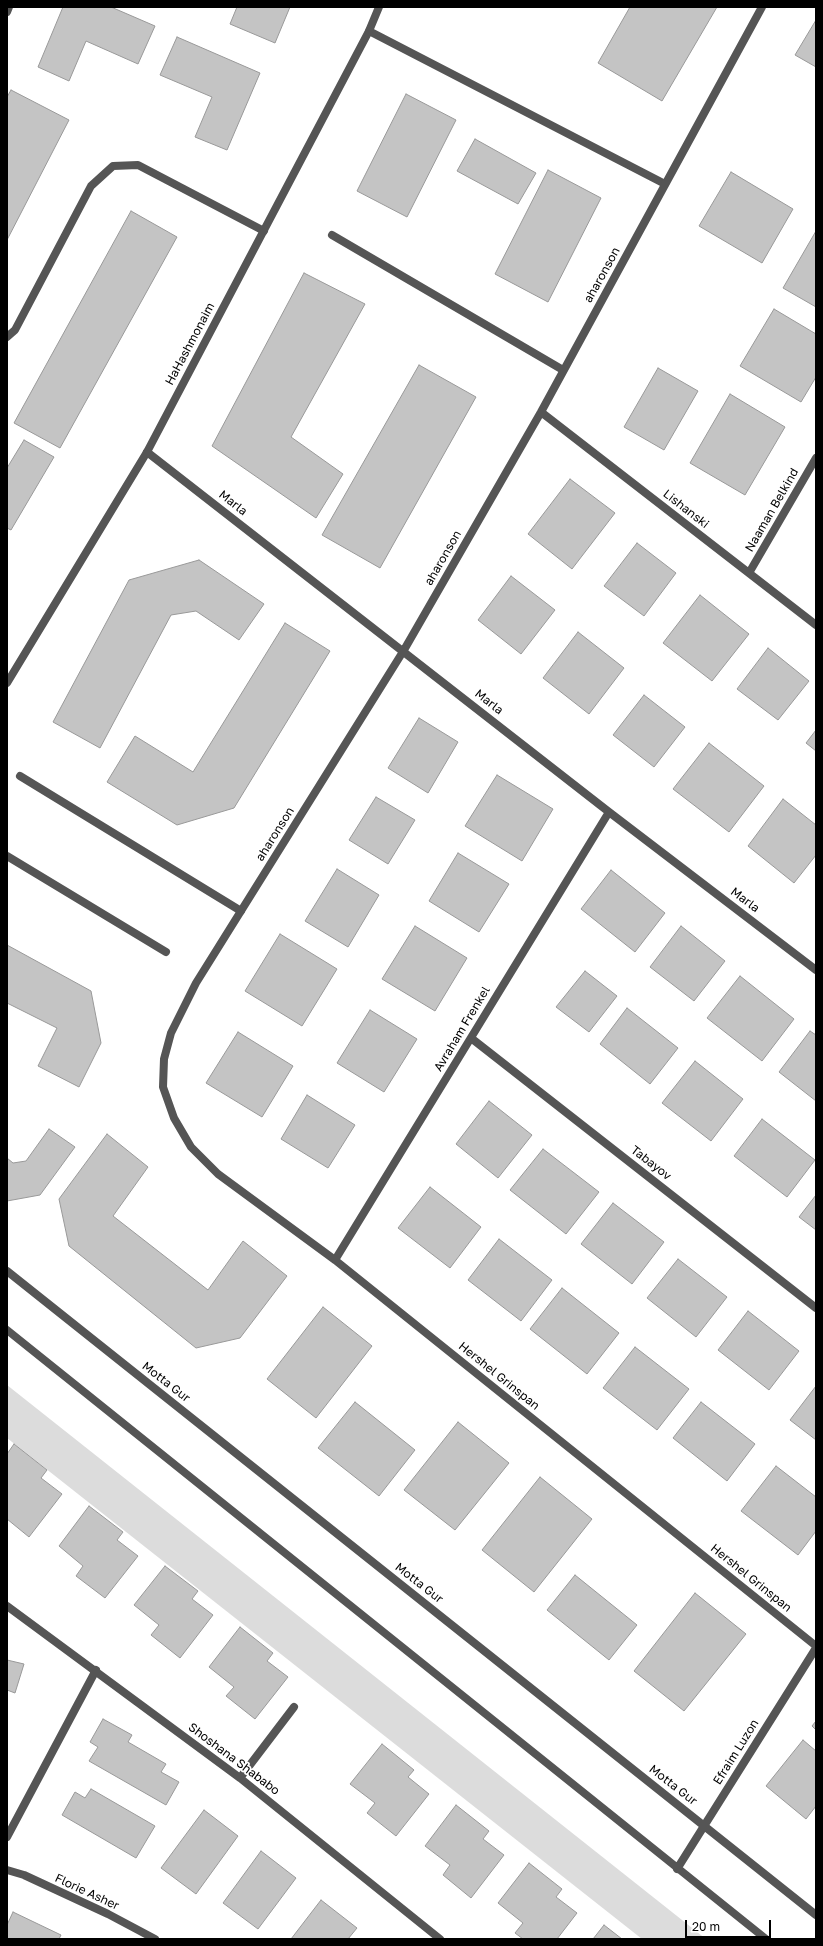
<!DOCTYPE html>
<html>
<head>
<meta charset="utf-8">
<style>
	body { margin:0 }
	#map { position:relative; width:823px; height:1946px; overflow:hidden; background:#fff; font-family:"Golos Text",sans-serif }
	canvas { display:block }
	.frame { position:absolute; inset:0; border:8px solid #000; pointer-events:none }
	.scale { position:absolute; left:685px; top:1920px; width:86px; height:18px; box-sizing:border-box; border:2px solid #000; border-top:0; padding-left:5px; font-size:12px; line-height:14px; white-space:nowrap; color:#000; -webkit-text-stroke:3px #fff; paint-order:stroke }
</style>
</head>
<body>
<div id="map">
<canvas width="823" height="1946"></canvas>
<div class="frame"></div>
<div class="scale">20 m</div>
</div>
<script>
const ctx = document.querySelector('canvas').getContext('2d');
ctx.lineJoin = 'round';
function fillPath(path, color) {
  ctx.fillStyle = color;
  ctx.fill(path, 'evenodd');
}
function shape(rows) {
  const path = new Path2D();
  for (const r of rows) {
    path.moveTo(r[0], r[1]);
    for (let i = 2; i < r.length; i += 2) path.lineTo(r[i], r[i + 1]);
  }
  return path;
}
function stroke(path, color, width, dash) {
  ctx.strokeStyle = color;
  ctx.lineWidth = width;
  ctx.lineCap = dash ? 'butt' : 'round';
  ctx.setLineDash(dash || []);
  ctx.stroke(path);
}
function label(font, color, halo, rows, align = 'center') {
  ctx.font = font + ' "Golos Text",sans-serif';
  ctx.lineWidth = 3.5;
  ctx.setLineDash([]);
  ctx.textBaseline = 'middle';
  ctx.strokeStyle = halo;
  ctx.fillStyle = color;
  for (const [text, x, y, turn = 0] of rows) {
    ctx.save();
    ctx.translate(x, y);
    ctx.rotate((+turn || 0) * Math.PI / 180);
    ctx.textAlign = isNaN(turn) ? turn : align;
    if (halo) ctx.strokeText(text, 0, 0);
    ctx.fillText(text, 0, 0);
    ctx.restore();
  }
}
const green = shape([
	[7,1385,706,1939,642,1939,7,1438]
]);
const building = shape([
	[63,7,111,7,155,26,138,64,86,41,69,81,38,67,63,7],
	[237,7,290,7,275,43,230,24,237,7],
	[630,7,717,7,662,101,598,63,630,7],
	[816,20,816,67,795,55,816,20],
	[177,37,260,73,227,150,195,137,212,97,160,75,177,37],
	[11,90,69,120,7,240,7,97,11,90],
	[406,94,456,120,407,217,357,191,406,94],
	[475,139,536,173,518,204,457,171,475,139],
	[548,170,601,198,548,302,495,274,548,170],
	[731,172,793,209,762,263,699,226,731,172],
	[131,211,177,237,60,448,14,423,131,211],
	[816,231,816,307,783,288,816,231],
	[304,273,365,304,291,437,343,474,316,518,212,446,304,273],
	[774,309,816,334,816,377,801,402,740,366,774,309],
	[419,365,476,397,380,568,322,535,419,365],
	[658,368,698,391,664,450,624,427,658,368],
	[730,394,785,427,745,495,690,463,730,394],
	[24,440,54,457,11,530,7,528,7,468,24,440],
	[570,479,615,513,572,569,528,534,570,479],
	[637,543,676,573,644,616,604,586,637,543],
	[199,560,264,604,239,640,196,611,171,615,100,748,53,722,129,580,199,560],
	[511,576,555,610,521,654,478,620,511,576],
	[700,595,749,634,712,681,663,643,700,595],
	[285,623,330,651,234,808,177,825,107,782,135,736,193,772,285,623],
	[578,632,624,668,589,714,543,678,578,632],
	[768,648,809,681,778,720,737,689,768,648],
	[644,695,685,727,654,767,613,735,644,695],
	[419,718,458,742,428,793,388,768,419,718],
	[816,730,816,751,806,743,816,730],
	[709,743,764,786,729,832,673,789,709,743],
	[497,775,553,809,522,861,465,826,497,775],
	[376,797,415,820,388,864,349,840,376,797],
	[783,799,816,825,816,855,794,883,748,846,783,799],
	[458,853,509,884,479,932,429,901,458,853],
	[337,869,379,895,348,947,305,921,337,869],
	[611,870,665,913,635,952,581,909,611,870],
	[415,926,467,958,435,1011,382,979,415,926],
	[681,926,725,961,694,1001,650,967,681,926],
	[280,934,337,969,302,1026,245,991,280,934],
	[7,945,91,991,101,1043,79,1087,38,1066,57,1028,7,1003,7,945],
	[585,971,617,996,589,1032,556,1007,585,971],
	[740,976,794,1019,762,1061,707,1018,740,976],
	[627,1008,678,1048,650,1084,600,1044,627,1008],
	[370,1010,417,1039,384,1092,337,1063,370,1010],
	[810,1031,816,1035,816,1101,779,1072,810,1031],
	[238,1032,293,1066,262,1117,206,1083,238,1032],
	[695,1061,743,1099,711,1141,662,1103,695,1061],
	[307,1095,355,1125,328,1168,281,1139,307,1095],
	[489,1101,532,1135,498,1178,456,1144,489,1101],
	[762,1119,815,1160,787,1197,734,1156,762,1119],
	[49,1129,75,1147,40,1195,7,1201,7,1158,13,1163,26,1161,49,1129],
	[107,1134,148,1167,113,1216,208,1290,243,1241,287,1276,240,1338,196,1348,69,1246,59,1199,107,1134],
	[543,1149,599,1192,566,1234,510,1190,543,1149],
	[430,1187,481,1227,450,1268,398,1228,430,1187],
	[816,1195,816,1230,799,1217,816,1195],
	[613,1203,664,1242,632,1284,581,1244,613,1203],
	[499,1239,552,1280,521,1321,468,1280,499,1239],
	[678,1259,727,1297,696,1337,647,1298,678,1259],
	[562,1288,619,1333,587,1374,530,1329,562,1288],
	[323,1307,372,1346,316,1418,267,1379,323,1307],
	[748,1311,799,1351,769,1390,718,1350,748,1311],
	[635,1347,689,1389,657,1430,603,1388,635,1347],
	[816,1386,816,1440,790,1420,816,1386],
	[355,1402,415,1450,379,1496,318,1448,355,1402],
	[701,1402,755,1444,727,1481,673,1438,701,1402],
	[458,1422,509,1463,455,1530,404,1490,458,1422],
	[14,1444,47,1470,41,1478,62,1494,29,1537,7,1519,7,1454,14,1444],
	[776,1466,816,1497,816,1531,798,1555,741,1511,776,1466],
	[540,1477,592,1519,534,1592,482,1550,540,1477],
	[89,1506,123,1532,117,1540,138,1556,105,1598,76,1576,83,1566,59,1546,89,1506],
	[165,1566,198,1591,192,1599,213,1615,180,1658,151,1635,159,1625,134,1605,165,1566],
	[575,1575,637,1625,609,1660,547,1610,575,1575],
	[695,1593,746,1634,684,1711,634,1671,695,1593],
	[240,1627,273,1653,267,1661,288,1677,255,1719,226,1696,234,1687,209,1667,240,1627],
	[7,1660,24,1664,15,1693,7,1690,7,1660],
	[103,1719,132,1735,128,1742,166,1764,161,1772,179,1782,166,1805,89,1761,98,1747,90,1742,103,1719],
	[816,1721,816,1730,812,1726,816,1721],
	[803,1740,816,1751,816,1806,806,1819,766,1786,803,1740],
	[382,1744,414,1770,408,1777,429,1794,396,1836,367,1813,375,1803,350,1784,382,1744],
	[91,1789,155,1826,136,1858,62,1815,75,1792,85,1798,91,1789],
	[456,1805,489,1831,483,1839,504,1855,471,1898,443,1875,450,1865,425,1846,456,1805],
	[204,1810,238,1836,196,1894,161,1868,204,1810],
	[261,1851,296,1878,258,1929,223,1903,261,1851],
	[529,1863,562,1889,556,1897,577,1913,557,1939,523,1939,515,1933,523,1923,498,1903,529,1863],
	[321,1900,357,1928,348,1939,291,1939,321,1900],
	[13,1912,61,1935,59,1939,7,1939,7,1925,13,1912],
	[604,1925,622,1939,593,1939,604,1925]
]);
const service = shape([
	[369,31,665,184],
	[332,235,563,370],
	[7,337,15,330,91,186,113,166,138,165,264,231],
	[20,776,241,911],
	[7,856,166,952]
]);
const minor = shape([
	[762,7,541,412,404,650,196,983,171,1033,164,1059,163,1087,174,1118,191,1147,218,1174,335,1260,816,1646],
	[7,12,9,7],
	[541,412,816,625],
	[147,452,609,812,816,970],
	[749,573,816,458],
	[471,1038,816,1308],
	[335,1260,609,812],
	[7,1606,240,1778,440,1939],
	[240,1778,294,1707],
	[7,1837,96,1670],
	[7,1870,24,1875,108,1914,155,1939]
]);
const tertiary = shape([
	[7,683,147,452,369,31,379,7],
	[7,1271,816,1915],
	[7,1330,766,1939],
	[677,1869,816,1648]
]);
const streetNames = [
	["aharonson",602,275,-61],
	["HaHashmonaim",190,344,-62],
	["Marla",233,503,38],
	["Lishanski",686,509,38],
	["Naaman Belkind",772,510,-60],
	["aharonson",443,558,-60],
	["Marla",489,702,38],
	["aharonson",275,834,-58],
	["Marla",745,900,37],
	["Avraham Frenkel",462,1029,-59],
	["Tabayov",651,1163,38],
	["Hershel Grinspan",499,1376,39],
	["Motta Gur",166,1382,38],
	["Hershel Grinspan",751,1578,39],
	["Motta Gur",419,1583,38],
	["Efraim Luzon",736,1752,-58],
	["Shoshana Shababo",234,1759,37],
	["Motta Gur",673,1785,38],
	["Florie Asher",87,1892,25]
];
fillPath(green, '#dcdcdc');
fillPath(building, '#c4c4c4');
stroke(building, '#999', 1);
stroke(service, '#555', 8);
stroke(minor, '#555', 8);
stroke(tertiary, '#555', 8);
label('12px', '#000', '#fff', streetNames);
</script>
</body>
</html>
